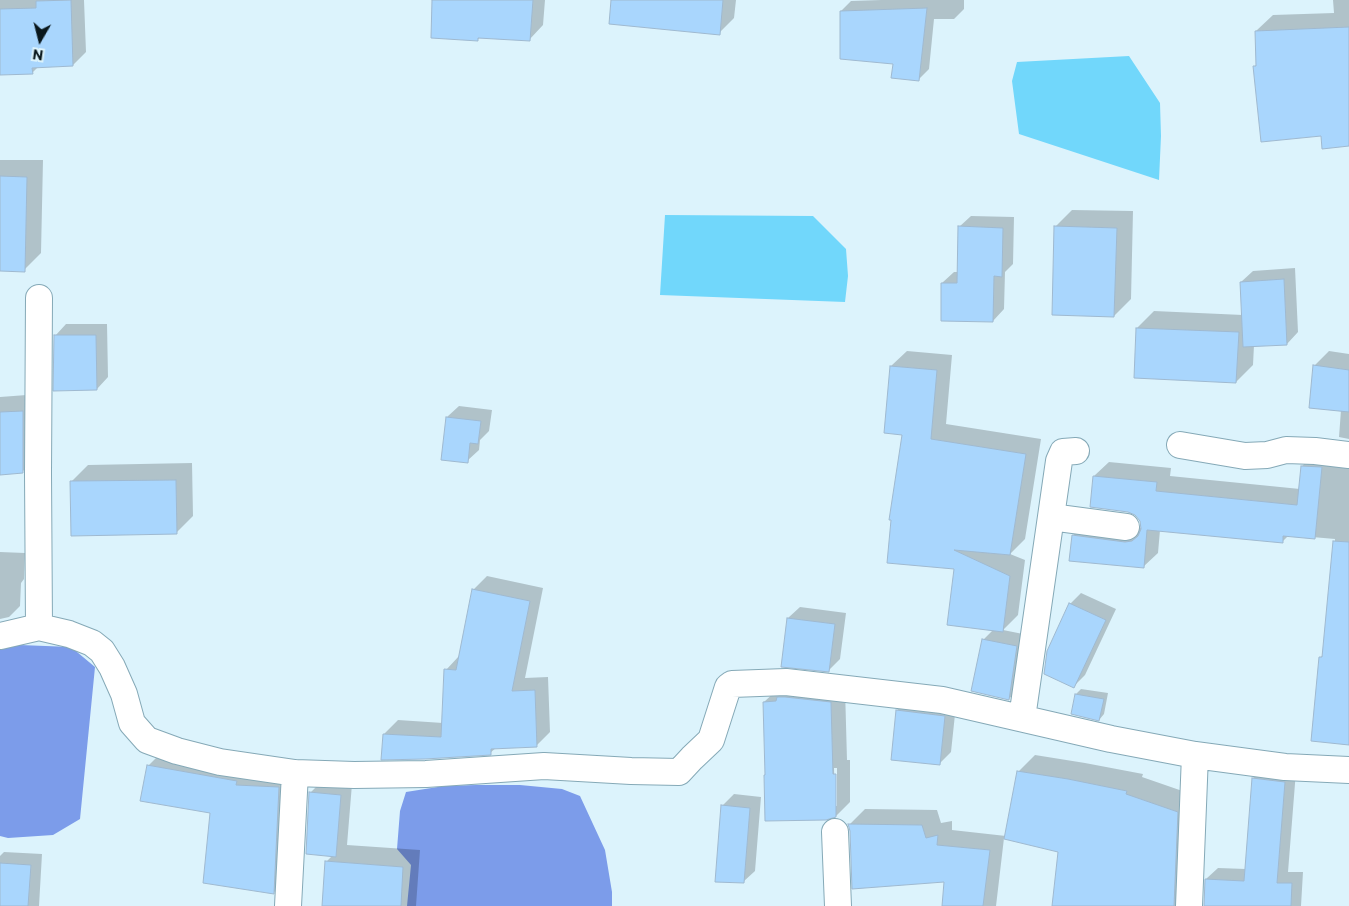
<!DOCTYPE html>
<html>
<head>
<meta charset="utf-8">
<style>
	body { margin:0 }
	#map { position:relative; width:1349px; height:906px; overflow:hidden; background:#dcf3fc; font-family:Commissioner,sans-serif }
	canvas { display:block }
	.north { position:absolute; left:15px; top:15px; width:50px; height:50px; -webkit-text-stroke:4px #dcf3fc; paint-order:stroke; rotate:188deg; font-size:14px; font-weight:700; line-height:20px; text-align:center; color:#09171c }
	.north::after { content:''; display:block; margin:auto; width:18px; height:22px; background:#09171c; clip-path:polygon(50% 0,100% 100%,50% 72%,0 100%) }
</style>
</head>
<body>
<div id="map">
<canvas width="1349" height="906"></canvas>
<div class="north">N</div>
</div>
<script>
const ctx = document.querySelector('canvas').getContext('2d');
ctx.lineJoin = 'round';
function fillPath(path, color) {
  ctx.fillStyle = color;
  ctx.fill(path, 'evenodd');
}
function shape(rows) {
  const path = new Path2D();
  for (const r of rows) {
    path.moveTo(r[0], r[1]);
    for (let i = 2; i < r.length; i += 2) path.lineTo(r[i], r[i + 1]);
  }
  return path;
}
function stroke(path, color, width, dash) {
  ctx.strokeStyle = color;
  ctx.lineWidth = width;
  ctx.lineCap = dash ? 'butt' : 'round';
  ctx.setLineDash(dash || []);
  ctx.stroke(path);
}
const green = shape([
	[1129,56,1160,103,1161,136,1159,180,1019,134,1012,81,1017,62],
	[665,215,813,216,846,249,848,276,845,302,660,295]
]);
const water = shape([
	[20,645,71,647,95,667,80,819,53,835,8,838,0,836,0,647],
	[476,785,520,785,562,789,580,796,605,850,612,892,612,906,407,906,411,865,397,849,400,811,406,792,444,786]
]);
const shadow = shape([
	[0,0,84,0,86,52,73,65,39,66,32,73,0,74],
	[433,0,545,0,543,25,529,40,481,37,478,39],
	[612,0,736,0,734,18,719,33],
	[881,0,964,0,964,9,954,19,934,19,929,69,919,79,894,63,841,11,851,1],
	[1333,0,1349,0,1349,145,1322,135,1255,66,1258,63,1256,31,1273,15,1334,13],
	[0,160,43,160,41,253,24,270,0,270],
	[1072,210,1133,211,1131,299,1114,316,1055,227],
	[971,216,1014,217,1013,264,1005,272,1004,309,993,321,942,283,954,272,958,272,959,227],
	[1295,268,1298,332,1287,344,1254,345,1253,365,1236,382,1137,328,1154,311,1243,315,1241,282,1253,271],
	[66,324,107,324,108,377,97,389,55,336],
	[907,351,952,355,946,424,1041,439,1025,539,1010,554,1025,560,1018,615,1003,630,1028,635,1020,687,1009,699,984,639,993,630,955,567,903,434,891,366],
	[1329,351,1349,354,1349,439,1339,437,1341,410,1314,366],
	[40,394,39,455,22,472,0,474,0,397],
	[459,406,492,410,489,431,480,440,479,450,467,461,447,417],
	[1317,452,1349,455,1349,744,1321,657,1324,654,1335,539,1289,535,1282,542,1160,530,1158,553,1143,567,1073,535,1088,521,1142,528,1141,520,1094,476,1109,462,1171,468,1170,476,1300,489,1302,466],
	[192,463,193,516,176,533,71,482,88,465],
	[0,552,25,553,24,579,21,583,20,606,9,617,0,619],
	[487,576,543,588,525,678,548,677,550,732,536,746,497,747,490,753,384,734,398,720,443,723,446,670,459,656,473,590],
	[1081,593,1116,609,1085,675,1074,686,1070,604],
	[800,607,846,613,840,659,828,671,788,618],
	[779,688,845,688,847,760,850,760,850,802,836,816,764,702],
	[834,768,837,768,837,806,835,806],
	[1081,689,1108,693,1104,714,1099,720,1076,694],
	[909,699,956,705,951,752,940,763,897,710],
	[164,750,295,771,289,877,273,893,212,812,148,766],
	[1035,755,1085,763,1143,774,1142,777,1194,795,1198,906,1054,906,1059,851,1004,838,996,906,944,906,946,881,850,824,865,809,937,810,941,823,952,821,952,830,1006,836,1018,772],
	[1264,767,1296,771,1288,872,1303,872,1301,906,1205,906,1206,879,1218,868,1246,869,1253,778],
	[322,781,352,784,347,845,420,850,416,906,323,906,326,862,333,855,310,793],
	[734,794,761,797,755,871,743,882,722,806],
	[4,852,42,854,39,906,0,906,0,856]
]);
const building = shape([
	[71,0,73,66,32,68,33,74,0,75,0,9,36,8,36,1,71,0],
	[432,0,533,0,530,41,478,38,478,41,431,38,432,0],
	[611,0,723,0,720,35,609,24,611,0],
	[927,8,919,81,891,78,893,64,840,59,840,11,927,8],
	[1349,27,1349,146,1322,149,1321,136,1261,142,1253,66,1256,66,1255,31,1349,27],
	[0,176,27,177,25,272,0,271,0,176],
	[958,226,1003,228,1002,277,994,276,993,322,941,321,941,283,957,283,958,226],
	[1054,226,1117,228,1114,317,1052,315,1054,226],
	[1284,279,1287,345,1243,347,1240,282,1284,279],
	[1136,328,1239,332,1236,383,1134,378,1136,328],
	[54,335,96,335,97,390,53,391,54,335],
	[1313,365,1349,370,1349,412,1309,408,1313,365],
	[890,366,937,370,931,439,1026,454,1010,555,954,550,1010,576,1003,632,947,625,954,569,887,563,891,520,889,520,902,435,884,433,890,366],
	[23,411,23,473,0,475,0,412,23,411],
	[446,417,481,421,478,444,470,443,468,463,441,460,446,417],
	[1301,466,1322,467,1315,539,1283,536,1283,543,1147,530,1144,568,1069,561,1072,535,1125,542,1132,541,1138,536,1141,529,1140,521,1135,515,1128,512,1090,507,1093,476,1157,482,1156,491,1297,505,1301,466],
	[176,480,177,534,71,536,70,481,176,480],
	[1333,541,1349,542,1349,745,1311,741,1319,657,1322,657,1333,541],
	[472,589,530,601,512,691,535,690,537,747,491,749,491,755,425,759,381,760,383,734,441,737,444,669,456,670,472,589],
	[1069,603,1106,620,1074,688,1044,674,1047,651,1069,603],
	[787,618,835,624,829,672,781,667,787,618],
	[982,639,1017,646,1009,700,971,691,982,639],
	[1075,694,1104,699,1099,721,1071,714,1075,694],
	[777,697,785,697,831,702,833,774,836,774,836,817,826,820,765,821,764,775,765,775,763,702,776,701,777,697],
	[896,710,945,716,940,765,891,760,896,710],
	[147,765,237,781,236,785,279,787,274,894,203,883,210,813,140,801,147,765],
	[1017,771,1068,779,1127,791,1126,794,1178,812,1174,906,1052,906,1058,852,1004,839,1017,771],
	[1252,778,1285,782,1277,883,1292,883,1291,906,1204,906,1205,879,1244,881,1252,778],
	[309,792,341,795,336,857,306,854,309,792],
	[721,805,750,808,744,883,715,882,721,805],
	[848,824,922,825,926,838,938,835,937,845,990,850,983,906,942,906,944,882,852,889,850,831,848,824],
	[325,861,403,867,401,906,322,906,325,861],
	[0,863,31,865,28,906,0,906,0,863]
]);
const minor = shape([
	[39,298,38,473,39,627],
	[1180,445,1245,456,1267,455,1286,450,1315,451,1349,455],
	[1051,517,1126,527],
	[0,636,39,627,69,634,92,643,102,651,112,667,124,694,132,723,147,740,177,751,220,762,295,773,354,775,426,774,544,766,631,771,679,772,692,758,711,740,728,687,732,684,786,682,942,700,1111,739,1195,755,1285,767,1349,770],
	[1022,718,1059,461,1063,452,1076,451],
	[835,832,838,906],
	[288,906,295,773],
	[1189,906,1195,755]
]);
fillPath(green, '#71d7fb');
fillPath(water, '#7c9cea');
fillPath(shadow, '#0003');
fillPath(building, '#a9d6fd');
stroke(building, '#9fb9d0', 1);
stroke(minor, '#85a9b7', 28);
stroke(minor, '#fff', 26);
</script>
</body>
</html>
